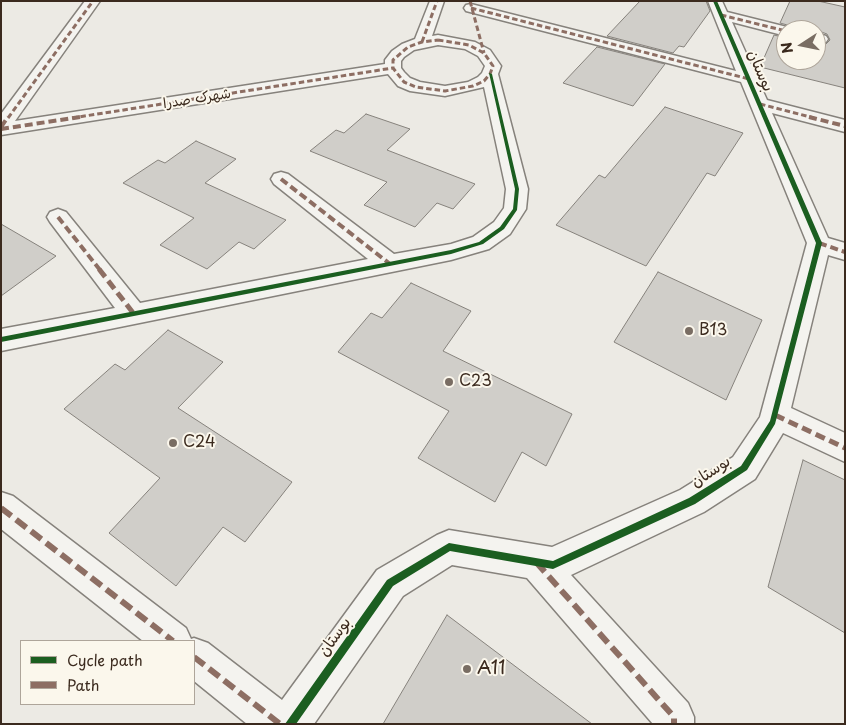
<!DOCTYPE html>
<html>
<head>
<meta charset="utf-8">
<style>
	body { margin:0 }
	#map { position:relative; width:846px; height:725px; overflow:hidden; background:#eceae4; font-family:"Playpen Sans",sans-serif }
	canvas { display:block }
	.frame { position:absolute; inset:0; border:2px solid #3b2a1e; pointer-events:none }
	.legend { position:absolute; left:20px; top:640px; width:175px; height:65px; box-sizing:border-box; background:#fbf7ec; border:1px solid #aea59a; margin:0; padding:6px 9px; list-style:none; font-size:15px; color:#3b2a1e }
	.legend li { display:flex; align-items:center; gap:10px; height:25px }
	.legend b { width:25px; border:1px solid #aea59a }
	.north { position:absolute; left:776px; top:20px; width:50px; height:50px; box-sizing:border-box; background:#fbf7ec; border:1px solid #aea59a; border-radius:50%; rotate:259deg; font-size:14px; font-weight:700; line-height:20px; text-align:center; color:#3b2a1e }
	.north::after { content:''; display:block; margin:auto; width:18px; height:22px; background:#796d63; clip-path:polygon(50% 0,100% 100%,50% 72%,0 100%) }
</style>
</head>
<body>
<div id="map">
<canvas width="846" height="725"></canvas>
<div class="frame"></div>
<ul class="legend">
<li><b style="height:6px;background:#1b5e20"></b>Cycle path</li>
<li><b style="height:6px;background:#8d6e63"></b>Path</li>
</ul>
<div class="north">N</div>
</div>
<script>
const ctx = document.querySelector('canvas').getContext('2d');
ctx.lineJoin = 'round';
function fillPath(path, color) {
  ctx.fillStyle = color;
  ctx.fill(path, 'evenodd');
}
function shape(rows) {
  const path = new Path2D();
  for (const r of rows) {
    path.moveTo(r[0], r[1]);
    for (let i = 2; i < r.length; i += 2) path.lineTo(r[i], r[i + 1]);
  }
  return path;
}
function stroke(path, color, width, dash) {
  ctx.strokeStyle = color;
  ctx.lineWidth = width;
  ctx.lineCap = dash ? 'butt' : 'round';
  ctx.setLineDash(dash || []);
  ctx.stroke(path);
}
function label(font, color, halo, rows, align = 'center') {
  ctx.font = font + ' "Playpen Sans","Playpen Sans Arabic",sans-serif';
  ctx.lineWidth = 4;
  ctx.setLineDash([]);
  ctx.textBaseline = 'middle';
  ctx.strokeStyle = halo;
  ctx.fillStyle = color;
  for (const [text, x, y, turn = 0] of rows) {
    ctx.save();
    ctx.translate(x, y);
    ctx.rotate((+turn || 0) * Math.PI / 180);
    ctx.textAlign = isNaN(turn) ? turn : align;
    if (halo) ctx.strokeText(text, 0, 0);
    ctx.fillText(text, 0, 0);
    ctx.restore();
  }
}
const building = shape([
	[640,1,706,1,710,11,684,47,679,46,673,53,607,36,640,1],
	[790,1,818,1,845,7,845,88,760,67,774,35,786,38,786,60,816,60,816,45,826,44,830,40,827,34,816,30,795,30,791,26,780,23,790,1],
	[597,47,665,64,633,106,563,83,597,47],
	[665,107,743,133,715,176,707,173,646,266,556,225,599,175,605,178,665,107],
	[366,114,410,129,387,150,475,184,453,209,437,203,415,227,364,205,387,182,310,151,336,130,344,133,366,114],
	[196,141,236,159,205,183,286,220,254,249,239,242,207,269,160,245,194,218,123,183,158,160,165,163,196,141],
	[1,224,56,256,1,296,1,224],
	[658,272,762,320,726,400,614,342,658,272],
	[411,283,471,311,443,351,572,414,546,466,522,452,495,502,418,458,449,411,338,352,371,313,382,318,411,283],
	[168,330,223,362,178,408,292,482,245,542,223,527,176,586,109,533,160,478,64,409,115,364,125,370,168,330],
	[803,460,845,480,845,633,768,587,803,460],
	[447,615,592,724,383,724,447,615]
]);
const minor = shape([
	[85,1,100,1,15,121,385,64,385,60,392,51,402,44,415,39,430,1,444,1,432,36,438,35,475,42,490,50,501,66,498,74,528,189,526,209,510,234,489,249,451,260,1,351,1,329,115,308,50,222,47,217,50,212,58,209,66,212,140,303,368,259,274,184,271,179,274,174,281,172,288,174,394,254,451,244,473,237,494,222,504,208,506,189,484,87,445,96,410,91,398,86,388,74,1,135,1,114,85,1],
	[438,45,465,49,478,56,485,66,482,73,478,77,468,82,445,86,420,82,410,78,404,72,401,68,401,61,404,57,414,50,438,45],
	[708,1,722,1,727,12,791,28,793,30,786,30,786,36,732,22,767,100,845,120,845,132,772,113,828,238,845,243,845,260,828,255,791,408,845,433,845,462,783,433,755,479,704,512,571,575,688,703,694,717,694,724,653,724,527,578,452,565,403,596,314,724,247,724,194,681,194,641,143,641,1,529,1,492,13,496,186,628,191,639,194,638,208,643,282,700,377,570,437,535,449,530,552,547,680,490,733,457,760,417,807,243,741,82,466,11,464,8,466,5,471,4,736,71,708,1],
	[816,33,826,36,828,39,826,42,816,43,816,33]
]);
const quietFar3 = shape([
	[470,1,484,53],
	[471,8,749,79],
	[721,15,786,31],
	[816,38,820,39],
	[438,40,469,45,484,53,493,66,490,74,484,81,473,86,445,91,416,87,404,82,393,68,393,60,408,47,422,42,438,40],
	[422,42,437,1],
	[760,104,814,118],
	[8,118,93,1],
	[72,118,393,68]
]);
const quietFar2 = shape([
	[809,117,845,126],
	[1,127,8,117],
	[1,129,80,117],
	[281,179,390,264],
	[58,217,100,270],
	[819,243,845,252]
]);
const quietFar1 = shape([
	[99,269,134,314],
	[775,415,845,448]
]);
const quiet = shape([
	[1,508,173,641],
	[536,562,674,717,674,724],
	[194,657,280,724]
]);
const cycleway = shape([
	[713,1,717,1,822,243,775,424,747,470,695,504,553,569,450,551,393,586,296,724,285,724,387,580,449,543,553,561,689,498,741,466,770,421,816,243,713,1],
	[489,73,492,74,519,189,517,210,504,229,483,244,451,254,1,342,1,337,451,250,479,242,500,227,513,209,515,189,489,73]
]);
const markers = [
	[689,331,5,"#796d63"],
	[449,382,5,"#796d63"],
	[173,443,5,"#796d63"],
	[467,669,5,"#796d63"]
];
const farStreetnames = [
	["شهرک صدرا",197,99,-9]
];
const streetNames = [
	["بوستان",760,71,67],
	["بوستان",711,472,-33],
	["بوستان",335,637,-54]
];
const poiNames = [
	["B13",699,331],
	["C23",459,382],
	["C24",183,443]
];
const nearPoinames = [
	["A11",477,669]
];
fillPath(building, '#d0cec9');
stroke(building, '#86827c', 1);
stroke(minor, '#86827c', 3);
fillPath(minor, '#f4f3ef');
stroke(quietFar3, '#8d6e63', 3, [5.5, 3]);
stroke(quietFar2, '#8d6e63', 4, [8, 4]);
stroke(quietFar1, '#8d6e63', 5, [10, 5]);
stroke(quiet, '#8d6e63', 6, [13, 6]);
fillPath(cycleway, '#1b5e20');
for (const [x, y, r, color] of markers) {
  const dot = new Path2D();
  dot.arc(x, y, r, 0, 2 * Math.PI);
  ctx.fillStyle = color;
  ctx.fill(dot);
  stroke(dot, '#fbf7ec', 2);
}
label('14px', '#3b2a1e', '#fbf7ec', farStreetnames);
label('16px', '#3b2a1e', '#fbf7ec', streetNames);
label('16px', '#3b2a1e', '#fbf7ec', poiNames, 'left');
label('19px', '#3b2a1e', '#fbf7ec', nearPoinames, 'left');
</script>
</body>
</html>
